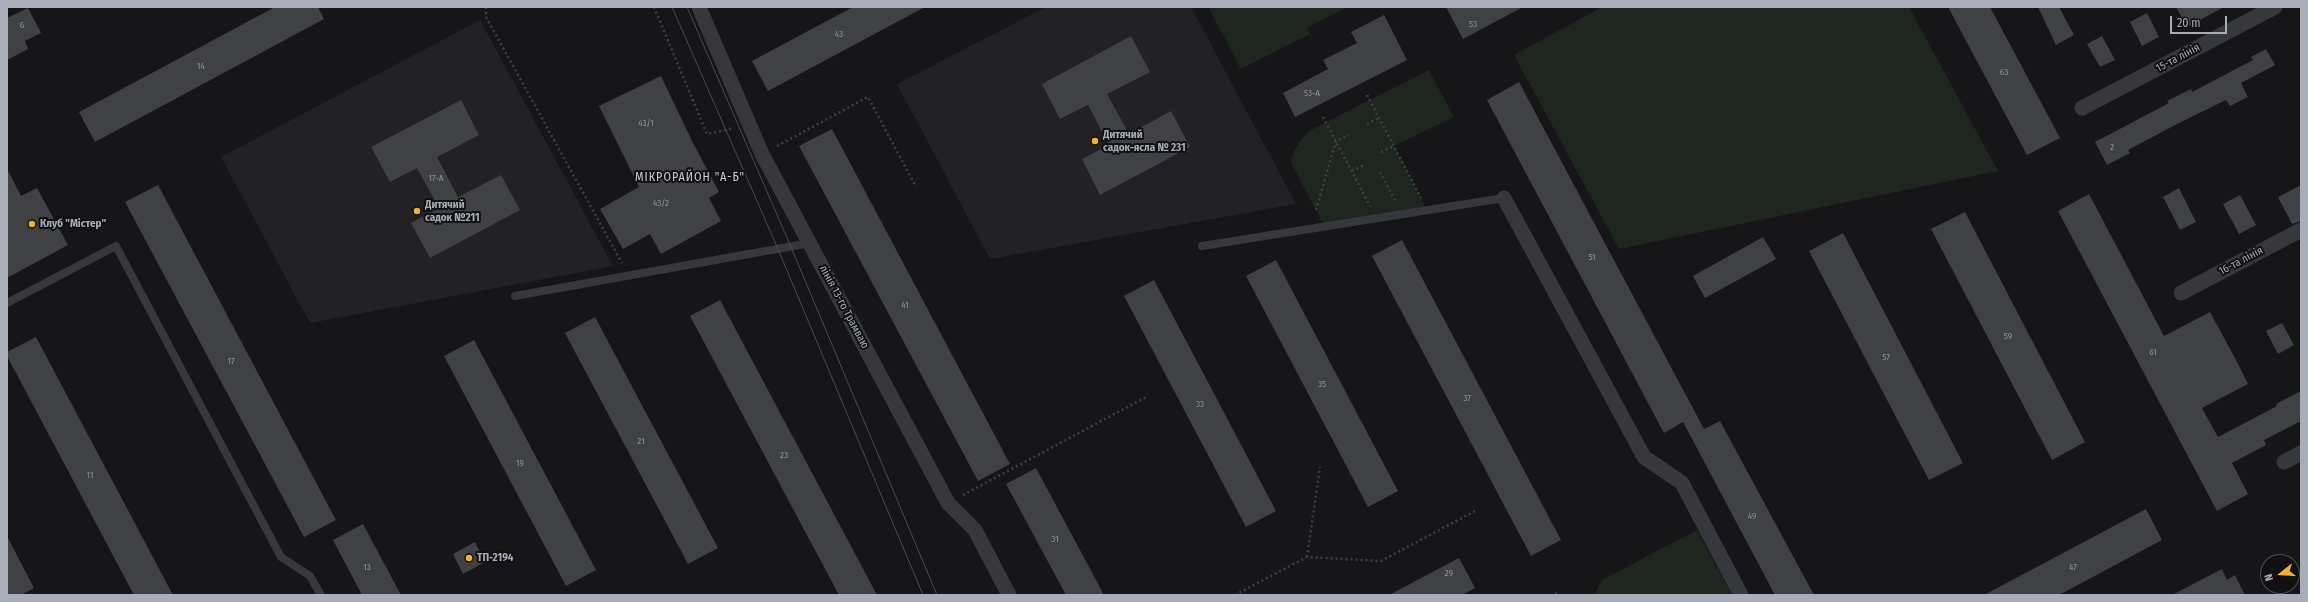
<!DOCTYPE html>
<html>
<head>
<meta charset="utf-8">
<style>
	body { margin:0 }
	#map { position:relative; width:2308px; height:602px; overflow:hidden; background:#161618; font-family:"Fira Sans Condensed",sans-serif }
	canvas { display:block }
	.frame { position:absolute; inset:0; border:8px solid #a8adb8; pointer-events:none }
	.north { position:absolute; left:2260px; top:554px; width:40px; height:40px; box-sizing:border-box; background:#111113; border:1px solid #4d4f55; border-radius:50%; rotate:253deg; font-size:11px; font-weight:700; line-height:16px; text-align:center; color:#a8adb8 }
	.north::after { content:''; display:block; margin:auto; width:14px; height:18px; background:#f2b134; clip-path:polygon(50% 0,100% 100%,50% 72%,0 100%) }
	.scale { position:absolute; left:2170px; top:16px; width:57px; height:18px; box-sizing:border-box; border:2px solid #a8adb8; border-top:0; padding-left:5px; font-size:12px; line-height:14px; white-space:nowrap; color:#a8adb8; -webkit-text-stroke:3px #111113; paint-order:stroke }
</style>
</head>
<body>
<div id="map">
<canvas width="2308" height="602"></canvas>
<div class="frame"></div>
<div class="north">N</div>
<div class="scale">20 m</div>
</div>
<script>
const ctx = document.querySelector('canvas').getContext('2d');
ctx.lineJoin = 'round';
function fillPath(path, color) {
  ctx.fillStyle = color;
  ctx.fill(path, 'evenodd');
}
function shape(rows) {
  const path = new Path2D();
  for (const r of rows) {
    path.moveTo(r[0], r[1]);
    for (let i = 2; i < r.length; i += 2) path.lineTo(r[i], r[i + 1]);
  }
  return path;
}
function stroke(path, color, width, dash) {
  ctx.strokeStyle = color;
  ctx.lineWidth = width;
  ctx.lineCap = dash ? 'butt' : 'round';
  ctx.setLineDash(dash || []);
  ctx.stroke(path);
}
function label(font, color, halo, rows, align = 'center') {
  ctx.font = font + ' "Fira Sans Condensed",sans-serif';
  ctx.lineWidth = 4;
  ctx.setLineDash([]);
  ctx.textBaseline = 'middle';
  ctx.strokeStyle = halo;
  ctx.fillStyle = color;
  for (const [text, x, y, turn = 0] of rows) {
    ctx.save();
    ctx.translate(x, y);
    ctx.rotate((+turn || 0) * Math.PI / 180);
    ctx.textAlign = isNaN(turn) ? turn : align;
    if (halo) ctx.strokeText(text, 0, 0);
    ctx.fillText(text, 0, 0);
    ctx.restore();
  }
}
const built = shape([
	[1046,7,1191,7,1296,204,990,259,897,84],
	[480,20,613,266,310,323,221,157]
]);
const green = shape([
	[1208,7,1347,7,1307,28,1310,34,1241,69],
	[1602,7,1909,7,1998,171,1619,249,1514,55],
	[1429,70,1454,117,1394,146,1427,210,1325,227,1291,163,1294,151,1302,139,1309,131],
	[1697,530,1732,595,1594,595,1602,580]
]);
const building = shape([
	[275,7,318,7,324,19,95,142,79,112],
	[853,7,925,7,768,91,752,61],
	[1446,7,1523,7,1463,39],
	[1948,7,1990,7,2060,138,2027,155],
	[2038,7,2059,7,2074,35,2056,45],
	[2176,7,2224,7,2187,27],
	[28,8,41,33,25,41,28,49,7,60,7,18],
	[2147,13,2159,37,2142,46,2130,22],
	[1384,15,1407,60,1295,117,1283,93,1328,69,1323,60,1357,43,1351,32],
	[1131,36,1150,72,1107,94,1129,134,1171,111,1190,147,1100,195,1082,159,1109,145,1088,105,1060,119,1042,84],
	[2102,36,2115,60,2100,67,2087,44],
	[2266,49,2275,65,2241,83,2248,97,2230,106,2226,100,2179,123,2128,150,2130,153,2107,165,2095,142,2169,103,2167,101,2191,89,2192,92,2253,60,2251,57],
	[661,76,692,141,719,192,709,198,721,221,661,254,650,234,623,249,600,209,639,187,599,106],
	[1519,82,1704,429,1720,421,1814,595,1775,595,1683,422,1664,433,1487,100],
	[461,100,479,135,437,157,458,197,501,175,520,210,430,258,411,223,439,208,417,168,390,182,371,147],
	[832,129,1010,464,978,481,799,146],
	[7,169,21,196,37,188,68,245,7,278],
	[158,185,336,520,304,537,125,202],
	[2301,185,2301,221,2292,224,2278,197],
	[2179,188,2196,222,2180,230,2163,197],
	[2089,194,2164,336,2210,312,2235,358,2248,384,2202,408,2218,437,2277,406,2276,404,2301,391,2301,421,2264,440,2266,445,2232,463,2248,494,2217,511,2058,211],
	[2240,195,2256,225,2239,234,2223,204],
	[1965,212,2085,442,2052,460,1931,229],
	[1843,233,1963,463,1929,480,1809,251],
	[1763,237,1776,259,1705,298,1693,276],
	[1402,240,1561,540,1531,556,1372,256],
	[1276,260,1398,491,1368,507,1246,276],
	[1154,280,1276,511,1246,527,1124,296],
	[720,300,877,595,839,595,690,316],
	[595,317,718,548,688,564,565,333],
	[2282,323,2294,345,2278,354,2266,331],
	[36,337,173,595,134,595,7,356,7,352],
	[474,340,596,570,566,586,444,356],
	[1036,468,1104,595,1066,595,1006,484],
	[2146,509,2162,540,2059,595,1984,595],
	[363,524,401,595,362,595,333,540],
	[7,536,34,588,21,595,7,595],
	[475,542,485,562,463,574,453,554],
	[1459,558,1475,588,1462,595,1389,595],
	[2222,569,2227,580,2235,575,2245,595,2172,595]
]);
const path = shape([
	[486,7,486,17,622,263],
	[654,7,707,134,734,128],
	[1367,95,1421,198],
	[1323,117,1370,206],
	[1367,124,1379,118],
	[777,146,868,97,916,187],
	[1381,152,1394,146],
	[1352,171,1364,165],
	[1380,172,1396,202],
	[1316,210,1336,141,1349,135],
	[963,495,1148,396],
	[1307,557,1320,467],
	[1555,593,1558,595],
	[1235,595,1307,557,1381,561,1477,510]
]);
const lane = shape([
	[1202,246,1504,198],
	[515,296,810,243],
	[7,303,116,246,281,557,310,576,321,595]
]);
const street = shape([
	[699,7,762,154,948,503,975,530,1009,595],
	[2082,108,2275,7],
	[1504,198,1644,457,1682,483,1741,595],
	[2181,293,2301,230],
	[2284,462,2301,453]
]);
const tram = shape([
	[672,7,778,249,923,595],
	[687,7,791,247,937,595]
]);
const markers = [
	[1095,141,4,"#f2b134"],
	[417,211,4,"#f2b134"],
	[32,224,4,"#f2b134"],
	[469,558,4,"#f2b134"]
];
const numberNames = [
	["53",1473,24],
	["6",22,25],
	["43",839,34],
	["14",201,66],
	["63",2004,72],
	["53-А",1312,93],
	["43/1",646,123],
	["2",2112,147],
	["17-А",436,178],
	["43/2",661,203],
	["51",1592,257],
	["41",905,305],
	["59",2008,336],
	["61",2153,352],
	["57",1886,357],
	["17",231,361],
	["35",1322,384],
	["37",1467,398],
	["33",1200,404],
	["21",641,441],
	["23",784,455],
	["19",520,463],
	["11",90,475],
	["49",1752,516],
	["31",1055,539],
	["13",367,567],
	["47",2073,567],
	["29",1449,573]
];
const streetNames = [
	["15-та лінія",2178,58,-28],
	["16-та лінія",2241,261,-28],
	["лінія 13-го Трамваю",844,307,62]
];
const poiNames = [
	["Дитячий",1103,135],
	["садок-ясла № 231",1103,148],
	["Дитячий",425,205],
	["садок №211",425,218],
	["Клуб \"Містер\"",40,224],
	["ТП-2194",477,558]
];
const neighbourhoodNames = [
	["МІКРОРАЙОН \"А-Б\"",690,178]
];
fillPath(built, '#222225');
fillPath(green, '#1e261f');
fillPath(building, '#404145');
stroke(path, '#3d3f44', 2.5, [2, 3]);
stroke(lane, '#37383d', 8);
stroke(street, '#37383d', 15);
stroke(tram, '#4a4c52', 1);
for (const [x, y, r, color] of markers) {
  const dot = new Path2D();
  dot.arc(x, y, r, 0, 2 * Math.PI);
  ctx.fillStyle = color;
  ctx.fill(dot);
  stroke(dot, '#111113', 1.5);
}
label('9px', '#8e929b', null, numberNames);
label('11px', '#a8adb8', '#111113', streetNames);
label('bold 11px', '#a8adb8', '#111113', poiNames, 'left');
ctx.letterSpacing = '1px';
label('12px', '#c9ccd4', '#111113', neighbourhoodNames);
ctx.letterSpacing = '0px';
</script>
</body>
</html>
